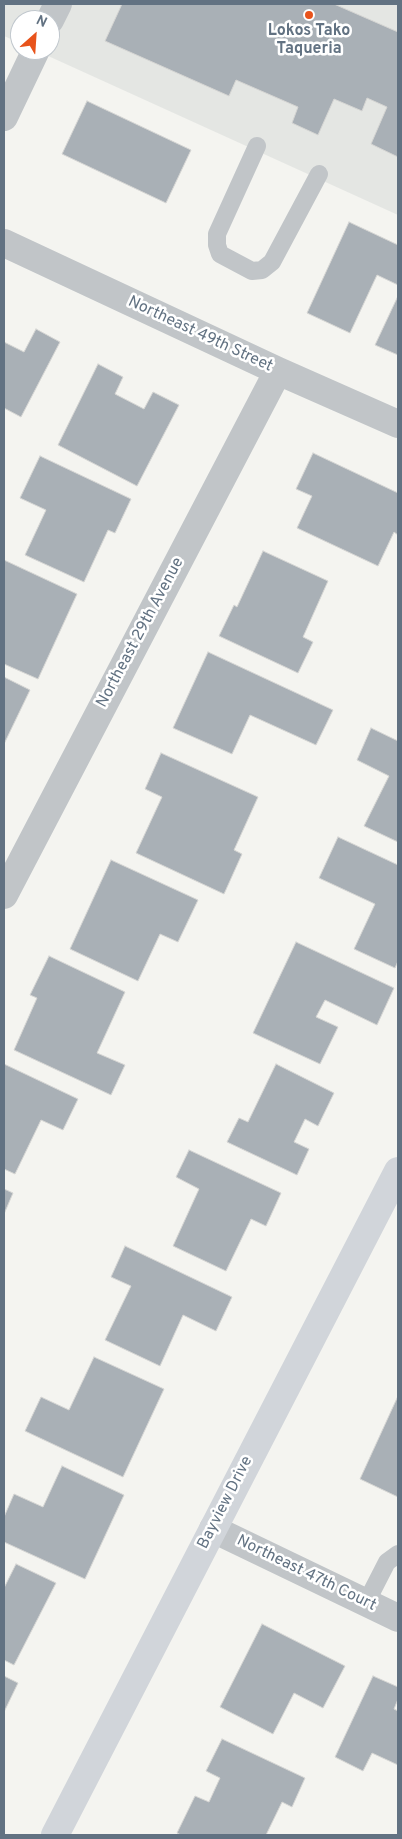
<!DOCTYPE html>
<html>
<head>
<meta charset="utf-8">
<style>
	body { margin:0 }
	#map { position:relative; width:402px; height:1839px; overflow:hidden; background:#f4f4f0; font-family:Overpass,sans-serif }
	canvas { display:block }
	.frame { position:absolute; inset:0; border:5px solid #627282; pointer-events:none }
	.north { position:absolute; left:10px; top:10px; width:50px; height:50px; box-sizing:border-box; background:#fff; border:1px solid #c0c7cd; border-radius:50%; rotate:26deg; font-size:14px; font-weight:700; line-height:20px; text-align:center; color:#627282 }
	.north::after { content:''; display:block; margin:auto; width:18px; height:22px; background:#e8531b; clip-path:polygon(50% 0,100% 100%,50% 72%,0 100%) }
</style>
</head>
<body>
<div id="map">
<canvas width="402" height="1839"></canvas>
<div class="frame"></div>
<div class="north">N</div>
</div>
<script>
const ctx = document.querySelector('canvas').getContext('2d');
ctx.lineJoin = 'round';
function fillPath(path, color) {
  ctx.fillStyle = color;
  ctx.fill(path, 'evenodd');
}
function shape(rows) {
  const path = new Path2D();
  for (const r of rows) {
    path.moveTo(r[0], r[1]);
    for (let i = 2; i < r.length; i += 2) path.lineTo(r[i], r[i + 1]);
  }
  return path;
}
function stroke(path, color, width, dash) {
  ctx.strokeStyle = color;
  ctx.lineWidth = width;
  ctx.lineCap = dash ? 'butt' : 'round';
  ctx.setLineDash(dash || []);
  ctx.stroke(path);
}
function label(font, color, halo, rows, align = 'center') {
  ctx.font = font + ' Overpass,sans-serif';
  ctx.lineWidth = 5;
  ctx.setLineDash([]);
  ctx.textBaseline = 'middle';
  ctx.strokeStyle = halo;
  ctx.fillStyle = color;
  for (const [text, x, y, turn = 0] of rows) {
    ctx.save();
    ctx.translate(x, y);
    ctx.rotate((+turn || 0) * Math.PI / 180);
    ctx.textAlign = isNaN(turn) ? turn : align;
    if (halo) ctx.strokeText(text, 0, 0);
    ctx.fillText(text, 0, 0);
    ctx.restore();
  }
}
const built = shape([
	[4,4,398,4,398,215,35,50,50,50,50,20,20,20,20,43,4,36]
]);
const building = shape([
	[122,4,334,4,398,32,398,157,371,144,387,107,367,98,362,111,334,99,318,135,292,123,298,107,236,80,229,96,105,41,122,4],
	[87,101,191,150,166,203,62,154,87,101],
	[349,222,398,245,398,285,377,275,350,333,307,313,349,222],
	[398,296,398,355,375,345,398,296],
	[36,329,60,342,21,417,4,408,4,342,24,352,36,329],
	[98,364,123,377,115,394,144,409,153,392,179,405,137,486,58,445,98,364],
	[313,453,398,493,398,535,394,532,378,566,297,528,312,496,296,489,313,453],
	[40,456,131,499,115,533,108,530,84,582,25,555,46,510,20,498,40,456],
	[263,551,328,581,303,637,313,642,298,673,219,636,234,605,237,607,263,551],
	[4,560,77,594,38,679,4,664,4,560],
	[208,652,333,710,316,745,250,715,232,754,173,728,208,652],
	[4,677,30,690,4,744,4,677],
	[371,728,398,741,398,842,364,826,389,776,357,760,371,728],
	[161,753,258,797,234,850,242,854,224,894,136,853,162,797,145,789,161,753],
	[338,837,398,865,398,961,395,968,354,949,375,904,319,878,338,837],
	[111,860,198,900,178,942,160,934,138,981,70,949,111,860],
	[296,942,394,988,377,1025,325,1000,316,1017,338,1027,320,1064,253,1033,296,942],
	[49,956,125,992,97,1053,125,1065,111,1095,14,1050,37,998,30,995,49,956],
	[4,1064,78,1099,63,1130,41,1120,15,1174,4,1169,4,1064],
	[276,1064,334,1093,318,1126,305,1119,294,1142,309,1149,297,1175,227,1142,239,1118,248,1122,276,1064],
	[189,1150,281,1193,266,1226,251,1219,226,1271,173,1246,199,1189,176,1177,189,1150],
	[4,1189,13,1193,4,1214,4,1189],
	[125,1246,232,1297,216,1331,183,1315,160,1366,105,1340,131,1286,111,1277,125,1246],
	[94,1357,164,1389,123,1477,25,1431,41,1397,69,1410,94,1357],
	[398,1396,398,1497,360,1479,398,1396],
	[62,1466,124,1495,85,1579,4,1542,4,1517,14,1494,43,1507,62,1466],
	[16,1564,56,1583,14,1665,4,1660,4,1588,16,1564],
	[262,1624,345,1666,323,1708,294,1693,273,1734,220,1707,262,1624],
	[4,1676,18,1683,4,1712,4,1676],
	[373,1676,398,1687,398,1699,394,1709,398,1711,398,1765,372,1753,363,1771,335,1757,373,1676],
	[222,1739,305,1778,292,1807,282,1802,266,1835,181,1835,177,1833,195,1796,209,1802,220,1778,206,1771,222,1739]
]);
const lane = shape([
	[257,146,217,234,217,245,220,254,252,271,262,270,272,262,319,174],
	[366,1603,387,1562,398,1554]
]);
const street = shape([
	[50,20,58,4],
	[4,117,36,50],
	[4,243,278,371,398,424],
	[4,895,278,371],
	[213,1529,398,1618]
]);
const secondary = shape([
	[55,1835,398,1171]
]);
const markers = [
	[309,15,5,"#e8531b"]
];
const poiNames = [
	["Lokos Tako",309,32],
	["Taqueria",309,50]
];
const streetNames = [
	["Northeast 49th Street",200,335,25],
	["Northeast 29th Avenue",141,633,-62],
	["Bayview Drive",226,1503,-63],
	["Northeast 47th Court",306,1574,26]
];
fillPath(built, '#e4e6e3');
fillPath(building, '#a9b0b6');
stroke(building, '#d5d5d3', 1);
stroke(lane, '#c1c5c8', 18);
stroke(street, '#c1c5c8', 28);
stroke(secondary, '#d1d5da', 28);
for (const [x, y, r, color] of markers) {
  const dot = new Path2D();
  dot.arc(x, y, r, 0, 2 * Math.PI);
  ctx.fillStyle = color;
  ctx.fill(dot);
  stroke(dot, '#fff', 2);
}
label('bold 16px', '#627282', '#fff', poiNames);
label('16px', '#627282', '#fff', streetNames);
</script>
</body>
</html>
